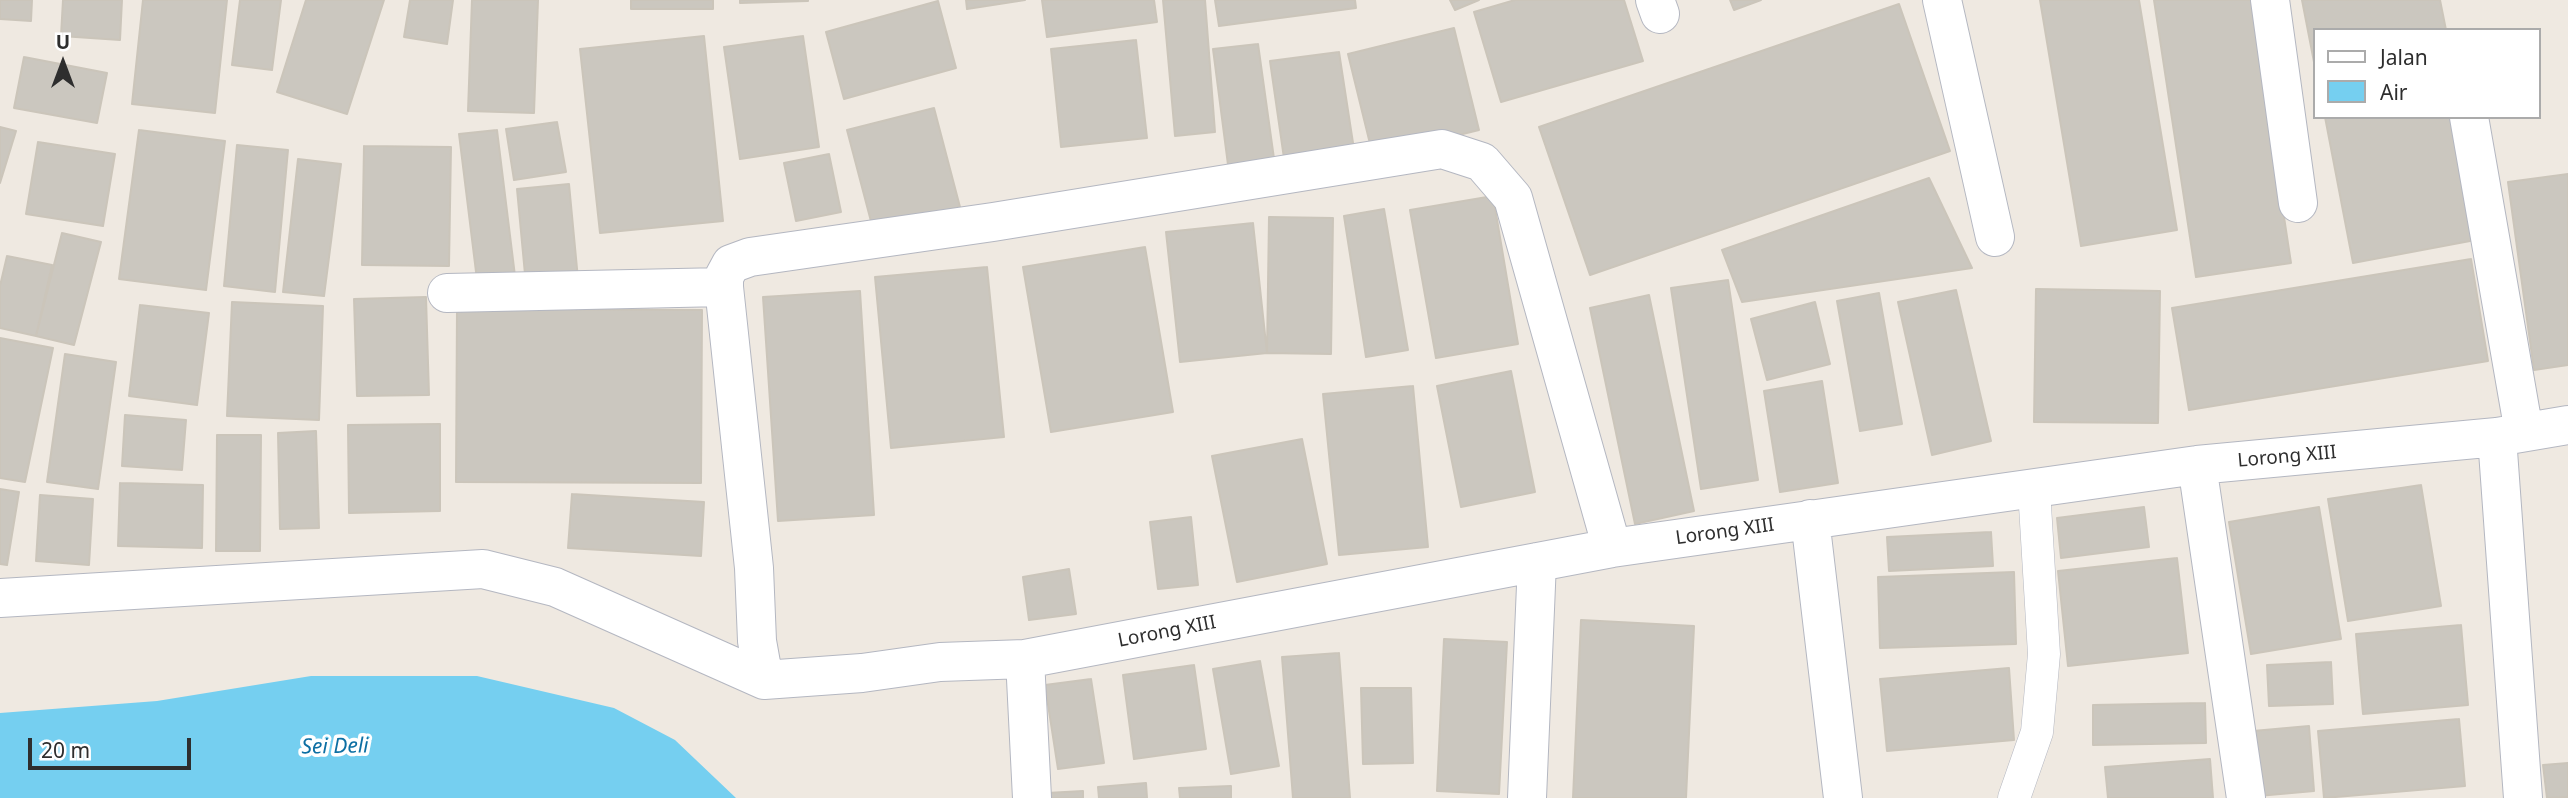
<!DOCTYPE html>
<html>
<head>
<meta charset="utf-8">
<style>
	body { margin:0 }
	#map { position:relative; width:2568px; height:798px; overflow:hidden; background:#efe9e1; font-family:"Noto Sans",sans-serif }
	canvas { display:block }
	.legend { position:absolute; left:2313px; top:28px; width:228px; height:91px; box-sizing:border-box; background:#fff; border:2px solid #ababab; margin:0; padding:9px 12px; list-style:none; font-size:21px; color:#2e2e2e }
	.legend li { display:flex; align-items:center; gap:14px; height:35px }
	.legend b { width:35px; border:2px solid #ababab }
	.north { position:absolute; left:28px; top:28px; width:70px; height:70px; -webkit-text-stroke:5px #fff; paint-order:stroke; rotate:0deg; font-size:19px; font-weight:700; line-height:28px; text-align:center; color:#2e2e2e }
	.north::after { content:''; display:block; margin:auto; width:24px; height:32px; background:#2e2e2e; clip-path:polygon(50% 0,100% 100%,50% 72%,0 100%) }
	.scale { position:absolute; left:28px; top:738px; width:163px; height:32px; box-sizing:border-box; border:4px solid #2e2e2e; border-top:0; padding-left:9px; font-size:21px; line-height:24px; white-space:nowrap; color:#2e2e2e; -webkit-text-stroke:5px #fff; paint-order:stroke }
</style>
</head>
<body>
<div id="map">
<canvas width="2568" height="798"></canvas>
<ul class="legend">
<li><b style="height:9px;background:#fff"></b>Jalan</li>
<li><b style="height:19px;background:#75cff0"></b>Air</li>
</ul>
<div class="north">U</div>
<div class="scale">20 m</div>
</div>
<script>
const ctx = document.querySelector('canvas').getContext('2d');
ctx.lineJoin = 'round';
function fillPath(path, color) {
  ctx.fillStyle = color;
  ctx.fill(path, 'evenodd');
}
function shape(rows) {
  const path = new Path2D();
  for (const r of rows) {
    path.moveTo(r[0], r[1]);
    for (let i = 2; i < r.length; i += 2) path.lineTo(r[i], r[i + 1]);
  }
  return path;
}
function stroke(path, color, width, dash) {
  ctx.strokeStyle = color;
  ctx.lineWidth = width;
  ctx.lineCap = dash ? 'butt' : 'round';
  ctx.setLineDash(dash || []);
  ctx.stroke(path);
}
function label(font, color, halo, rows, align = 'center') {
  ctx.font = font + ' "Noto Sans",sans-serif';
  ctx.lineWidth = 7;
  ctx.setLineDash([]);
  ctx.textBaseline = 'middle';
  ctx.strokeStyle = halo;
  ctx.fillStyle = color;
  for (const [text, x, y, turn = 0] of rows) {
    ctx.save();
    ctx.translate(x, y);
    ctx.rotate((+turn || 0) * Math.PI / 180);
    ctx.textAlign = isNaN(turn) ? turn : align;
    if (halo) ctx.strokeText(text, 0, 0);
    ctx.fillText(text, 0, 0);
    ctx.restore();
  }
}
const water = shape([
	[311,676,477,676,614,708,675,740,736,798,0,798,0,713,157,701]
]);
const building = shape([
	[0,0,32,0,31,21,0,19,0,0],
	[63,0,122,0,120,40,61,36,63,0],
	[143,0,227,0,215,113,132,104,143,0],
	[240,0,281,0,272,70,232,65,240,0],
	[306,0,384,0,347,114,277,92,306,0],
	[410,0,453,0,447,44,404,37,410,0],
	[472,0,538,0,534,113,468,111,472,0],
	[631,0,713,0,713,9,631,9,631,0],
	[740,0,808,0,808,1,740,3,740,0],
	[966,0,1025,0,967,9,966,0],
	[1042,0,1154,0,1157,22,1047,37,1042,0],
	[1163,0,1205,0,1215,132,1175,136,1163,0],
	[1215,0,1355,0,1356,8,1219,26,1215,0],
	[1450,0,1479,0,1455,10,1450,0],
	[1515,0,1624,0,1643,61,1501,102,1474,12,1515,0],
	[1730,0,1761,0,1734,10,1730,0],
	[2040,0,2139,0,2177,230,2081,246,2040,0],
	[2154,0,2251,0,2291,263,2196,277,2154,0],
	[2302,0,2440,0,2446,30,2314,30,2314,62,2302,0],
	[938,1,956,68,844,99,826,32,938,1],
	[1899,4,1950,151,1590,275,1539,127,1899,4],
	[1454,28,1479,130,1373,156,1348,54,1454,28],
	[704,36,723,221,600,233,580,49,704,36],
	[803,36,819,147,740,159,724,47,803,36],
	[1136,40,1147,138,1061,147,1051,49,1136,40],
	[1258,44,1276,173,1230,180,1213,49,1258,44],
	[1339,52,1355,156,1285,165,1270,61,1339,52],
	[24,57,107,73,97,123,14,108,24,57],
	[934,108,960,207,873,229,847,130,934,108],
	[2325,117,2463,117,2486,238,2353,263,2325,117],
	[557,122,566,172,514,180,506,129,557,122],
	[0,127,16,131,0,183,0,127],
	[139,130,225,141,206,290,119,279,139,130],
	[497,130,516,284,478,288,459,134,497,130],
	[38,142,115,154,103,226,26,214,38,142],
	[237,145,288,150,275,292,224,286,237,145],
	[364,146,451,147,449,266,362,265,364,146],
	[829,154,841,212,796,221,784,163,829,154],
	[298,159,341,164,324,296,283,292,298,159],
	[2568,174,2568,365,2534,370,2508,182,2568,174],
	[1929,178,1972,268,1742,302,1722,250,1929,178],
	[569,184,578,279,526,285,517,189,569,184],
	[1493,196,1518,344,1436,358,1410,210,1493,196],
	[1384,209,1408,350,1366,357,1344,216,1384,209],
	[1269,217,1333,218,1331,354,1267,353,1269,217],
	[1253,223,1267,353,1180,362,1166,232,1253,223],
	[62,233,101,242,74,345,36,336,62,233],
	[1145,247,1173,412,1051,432,1023,267,1145,247],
	[7,256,52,265,36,336,0,328,0,286,7,256],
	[2471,259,2488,361,2189,410,2172,308,2471,259],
	[987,267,1004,437,891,448,875,277,987,267],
	[1728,280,1758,480,1701,489,1671,288,1728,280],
	[2036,289,2160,291,2158,423,2034,422,2036,289],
	[1956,290,1991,441,1932,455,1898,302,1956,290],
	[860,291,874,515,778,521,763,297,860,291],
	[1879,293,1902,424,1860,431,1837,301,1879,293],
	[1649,295,1694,511,1635,524,1590,308,1649,295],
	[426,297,429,395,357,396,354,299,426,297],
	[232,302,323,306,319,420,227,416,232,302],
	[1815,302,1830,364,1767,380,1751,319,1815,302],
	[140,305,209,313,197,405,129,396,140,305],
	[457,309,702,310,701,483,456,482,457,309],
	[0,338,53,348,25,482,0,478,0,338],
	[65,354,116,362,98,489,47,482,65,354],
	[1511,371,1535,492,1461,507,1437,386,1511,371],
	[1822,381,1838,483,1780,492,1764,391,1822,381],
	[1413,386,1428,547,1339,555,1323,394,1413,386],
	[125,415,186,420,182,470,122,466,125,415],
	[440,424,440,511,349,513,348,425,440,424],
	[316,431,319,528,280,529,278,433,316,431],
	[217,435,261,435,260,551,216,551,217,435],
	[1302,439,1327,564,1237,582,1212,456,1302,439],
	[120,483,203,485,202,548,118,546,120,483],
	[2421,485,2441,606,2348,621,2328,499,2421,485],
	[0,489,19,492,7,565,0,564,0,489],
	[572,494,704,502,701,556,568,548,572,494],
	[40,495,93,499,89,565,36,561,40,495],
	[2144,507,2149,547,2061,558,2057,518,2144,507],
	[2319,507,2341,639,2251,654,2229,522,2319,507],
	[1191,517,1198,585,1158,589,1150,522,1191,517],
	[1991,532,1993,566,1889,571,1887,537,1991,532],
	[2177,558,2188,653,2068,666,2058,571,2177,558],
	[1069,569,1076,614,1029,620,1023,577,1069,569],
	[2014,572,2016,644,1880,648,1878,577,2014,572],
	[1581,620,1694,626,1686,798,1573,798,1581,620],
	[2461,625,2468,705,2363,714,2356,634,2461,625],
	[1444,639,1507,642,1499,794,1437,791,1444,639],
	[1339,653,1350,798,1293,798,1282,657,1339,653],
	[1260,661,1279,766,1231,774,1213,669,1260,661],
	[2331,662,2333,704,2269,706,2267,665,2331,662],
	[1194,665,1206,749,1134,759,1123,675,1194,665],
	[2009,668,2014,740,1887,751,1880,679,2009,668],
	[1091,679,1104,763,1058,769,1045,685,1091,679],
	[1361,688,1411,688,1413,763,1363,764,1361,688],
	[2205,703,2206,743,2093,745,2093,705,2205,703],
	[2459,719,2465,786,2324,798,2318,731,2459,719],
	[2309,726,2314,791,2258,796,2253,731,2309,726],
	[2210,759,2213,798,2108,798,2105,767,2210,759],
	[2568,763,2568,797,2547,798,2543,765,2568,763],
	[1146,783,1147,798,1099,798,1098,787,1146,783],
	[1231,786,1231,798,1180,798,1179,788,1231,786],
	[1083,791,1083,798,1047,798,1047,793,1083,791]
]);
const service = shape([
	[2014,798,2037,732,2044,654,2034,489]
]);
const minor = shape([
	[1655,0,1660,14],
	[1942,0,1995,237],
	[2270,0,2298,203],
	[2469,117,2524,432],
	[447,293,724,287],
	[2497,437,2523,798],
	[2197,465,2246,798],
	[1810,519,1843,798],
	[0,598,483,569,555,587,764,680,757,641,754,568,724,287,724,277,731,264,750,257,993,222,1442,149,1482,162,1513,198,1612,548],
	[1025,659,1032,798],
	[764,680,862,673,940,662,1025,659,1612,548,2197,465,2497,437,2568,425],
	[1527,798,1537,562]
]);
const streetNames = [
	["Lorong XIII",2287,457,-5],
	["Lorong XIII",1725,532,-8],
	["Lorong XIII",1167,632,-11]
];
const waterNames = [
	["Sei Deli",335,747,-1]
];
fillPath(water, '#75cff0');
fillPath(building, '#cbc7bf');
stroke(building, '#cbc5ba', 2);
stroke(service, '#b4b7c1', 33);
stroke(minor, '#b4b7c1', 40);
stroke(service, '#fff', 32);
stroke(minor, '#fff', 38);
label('19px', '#2e2e2e', '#fff', streetNames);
label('italic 21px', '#0d6fa3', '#fff', waterNames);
</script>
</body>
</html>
